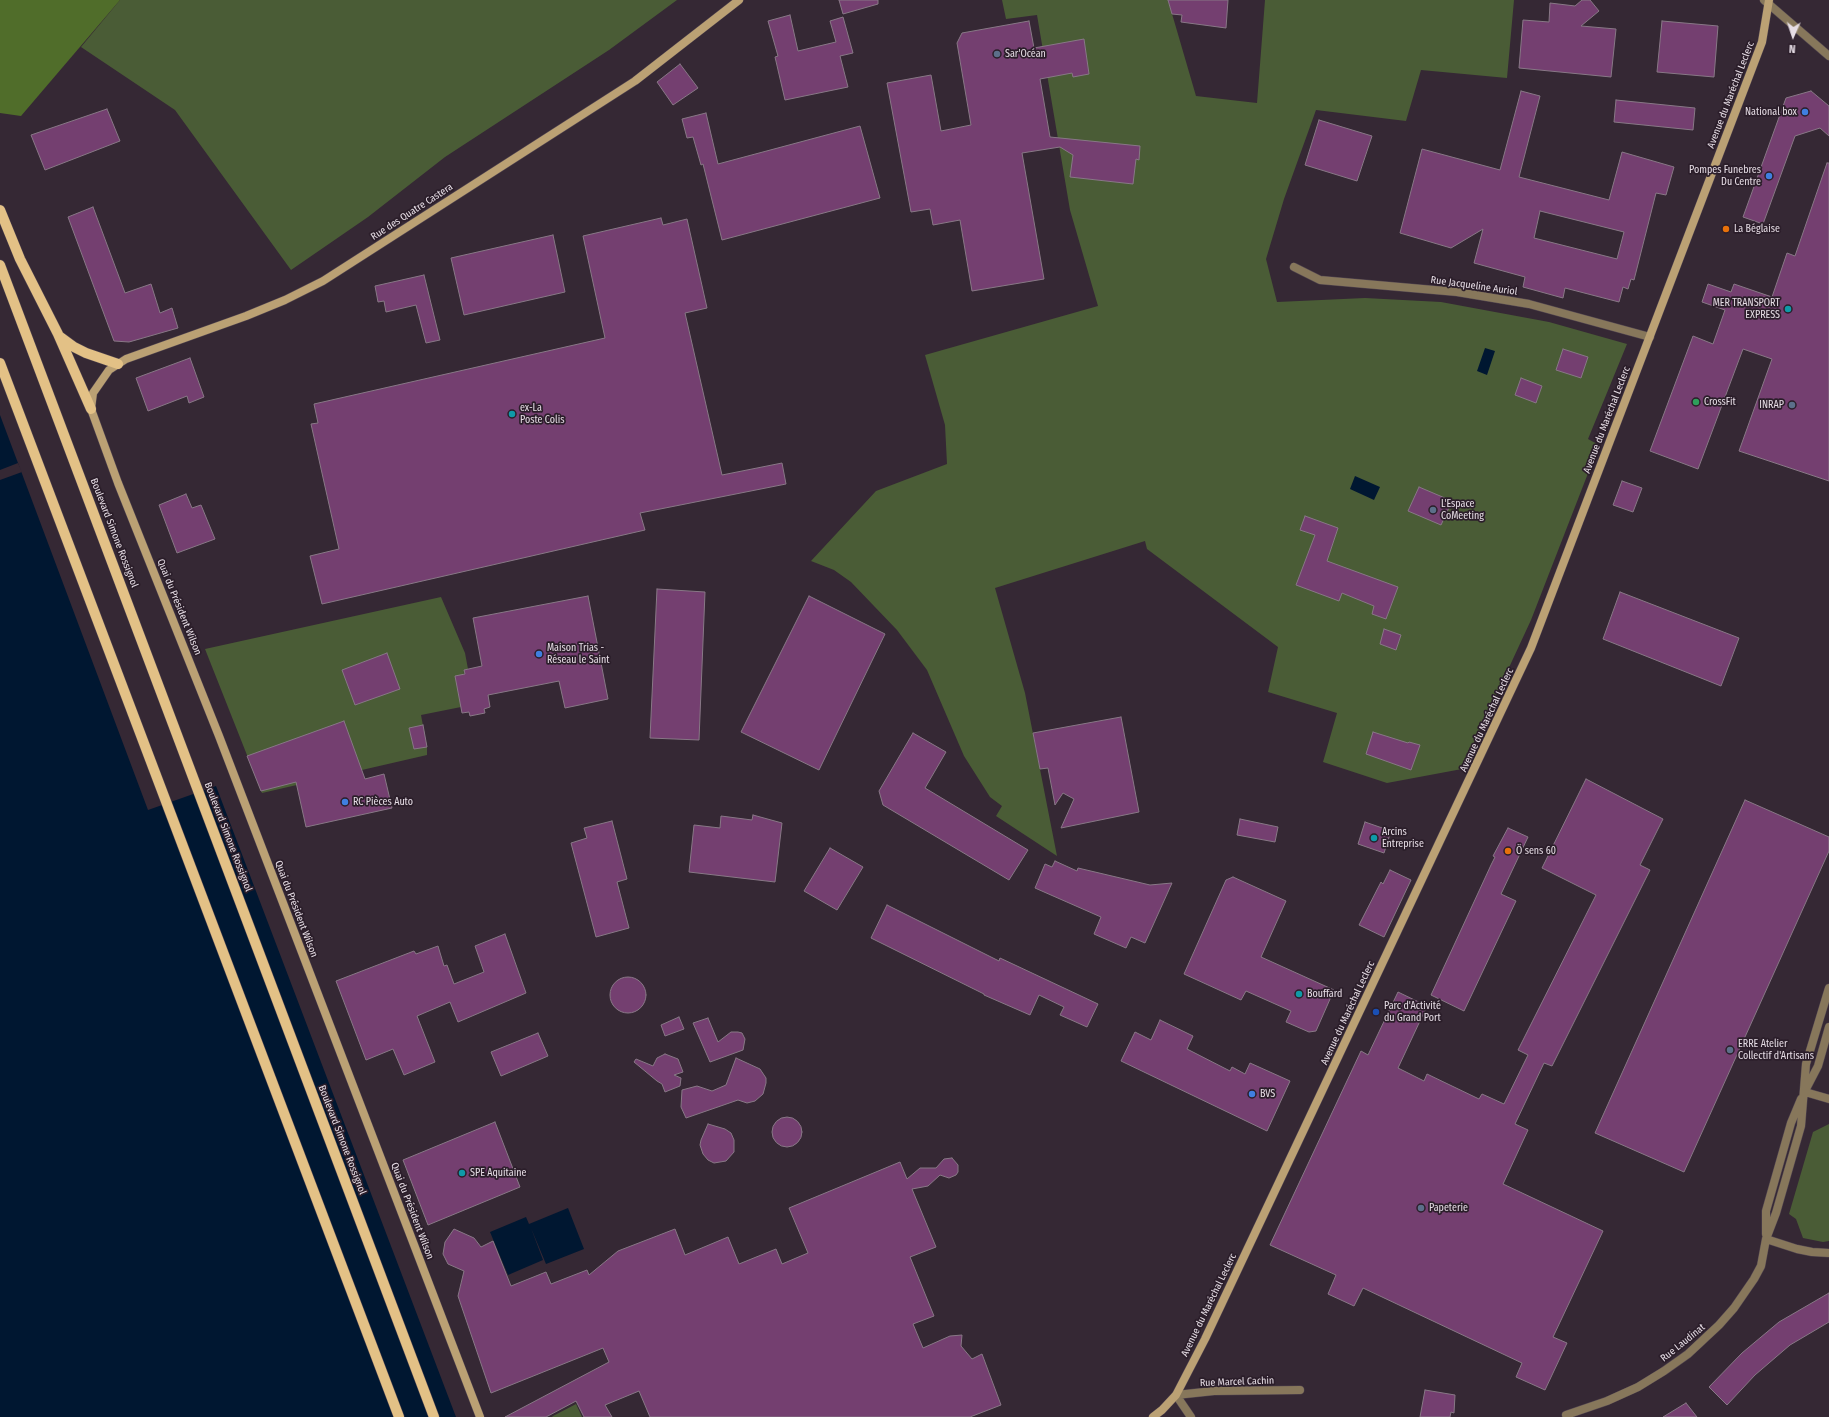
<!DOCTYPE html>
<html>
<head>
<meta charset="utf-8">
<style>
	body { margin:0 }
	#map { position:relative; width:1829px; height:1417px; overflow:hidden; background:#352834; font-family:"Fira Sans Condensed",sans-serif }
	canvas { display:block }
	.north { position:absolute; left:1773px; top:16px; width:40px; height:40px; -webkit-text-stroke:3px #2b1e2a; paint-order:stroke; rotate:183deg; font-size:11px; font-weight:700; line-height:16px; text-align:center; color:#e6dde5 }
	.north::after { content:''; display:block; margin:auto; width:14px; height:18px; background:#e6dde5; clip-path:polygon(50% 0,100% 100%,50% 72%,0 100%) }
</style>
</head>
<body>
<div id="map">
<canvas width="1829" height="1417"></canvas>
<div class="north">N</div>
</div>
<script>
const ctx = document.querySelector('canvas').getContext('2d');
ctx.lineJoin = 'round';
function fillPath(path, color) {
  ctx.fillStyle = color;
  ctx.fill(path, 'evenodd');
}
function shape(rows) {
  const path = new Path2D();
  for (const r of rows) {
    if (r.length === 3) {
      path.moveTo(r[0] + r[2], r[1]);
      path.arc(r[0], r[1], r[2], 0, 2 * Math.PI);
      continue;
    }
    path.moveTo(r[0], r[1]);
    for (let i = 2; i < r.length; i += 2) path.lineTo(r[i], r[i + 1]);
  }
  return path;
}
function stroke(path, color, width, dash) {
  ctx.strokeStyle = color;
  ctx.lineWidth = width;
  ctx.lineCap = dash ? 'butt' : 'round';
  ctx.setLineDash(dash || []);
  ctx.stroke(path);
}
function label(font, color, halo, rows, align = 'center') {
  ctx.font = font + ' "Fira Sans Condensed",sans-serif';
  ctx.lineWidth = 3.5;
  ctx.setLineDash([]);
  ctx.textBaseline = 'middle';
  ctx.strokeStyle = halo;
  ctx.fillStyle = color;
  for (const [text, x, y, turn = 0] of rows) {
    ctx.save();
    ctx.translate(x, y);
    ctx.rotate((+turn || 0) * Math.PI / 180);
    ctx.textAlign = isNaN(turn) ? turn : align;
    if (halo) ctx.strokeText(text, 0, 0);
    ctx.fillText(text, 0, 0);
    ctx.restore();
  }
}
const green = shape([
	[120,0,677,0,609,50,445,157,368,217,291,270,175,110,81,47],
	[1002,0,1168,0,1196,96,1257,103,1265,0,1514,0,1507,78,1421,70,1406,121,1316,110,1284,199,1266,259,1277,302,1365,298,1441,302,1549,322,1627,344,1588,439,1599,445,1531,620,1462,769,1387,783,1323,762,1337,713,1268,692,1278,647,1147,549,1145,541,995,588,1025,693,1057,856,996,816,1002,806,990,797,964,756,927,670,897,630,851,582,834,570,811,561,876,491,947,464,945,425,925,355,1098,306,1070,210,1037,15,1006,19],
	[441,597,465,653,468,669,464,670,461,707,421,715,427,747,427,755,262,793,205,649],
	[1829,1124,1829,1241,1823,1242,1803,1238,1796,1219,1789,1214,1813,1132],
	[576,1404,582,1417,552,1417,553,1416]
]);
const forest = shape([
	[0,0,120,0,21,116,0,113]
]);
const water = shape([
	[1485,348,1495,351,1487,375,1477,371],
	[0,415,148,810,216,786,456,1417,0,1417],
	[1355,476,1380,487,1374,500,1350,489],
	[568,1208,584,1249,546,1264,531,1228,543,1260,508,1275,490,1232,526,1217,529,1224]
]);
const pier = shape([
	[18,463,22,472,0,480,0,470]
]);
const building = shape([
	[839,0,878,0,878,4,843,14,839,0],
	[1168,0,1228,0,1226,28,1181,22,1182,15,1172,14,1168,0],
	[1582,0,1590,0,1599,11,1581,26,1616,29,1611,77,1519,68,1523,20,1549,22,1550,3,1575,6,1582,0],
	[790,15,798,51,836,42,830,21,843,17,853,53,840,56,848,87,785,100,775,57,778,56,768,21,790,15],
	[1029,21,1034,48,1084,39,1089,74,1073,77,1072,73,1040,79,1050,137,1140,146,1139,160,1136,159,1133,184,1070,177,1073,155,1060,147,1022,153,1044,279,972,291,960,220,933,225,930,209,911,212,887,83,931,75,941,131,971,125,957,43,962,33,1029,21],
	[1662,21,1718,26,1714,77,1657,72,1662,21],
	[680,64,698,88,673,105,657,82,680,64],
	[1521,91,1540,96,1519,177,1609,200,1622,152,1674,167,1666,195,1656,193,1634,280,1631,279,1628,289,1623,287,1619,302,1565,288,1563,298,1523,287,1525,277,1474,263,1483,229,1451,248,1400,233,1422,149,1500,170,1521,91],
	[1540,211,1624,232,1617,259,1534,238,1540,211],
	[1811,91,1829,106,1829,136,1820,128,1795,136,1763,224,1743,217,1786,98,1811,91],
	[1616,100,1695,108,1693,130,1614,122,1616,100],
	[107,109,120,141,45,170,31,135,107,109],
	[706,113,718,164,860,126,880,198,722,240,703,164,701,165,693,137,687,138,682,119,706,113],
	[1319,120,1372,136,1357,181,1305,165,1319,120],
	[1827,163,1829,163,1829,481,1739,451,1772,359,1743,349,1698,469,1650,451,1693,336,1713,344,1725,310,1702,302,1708,284,1731,292,1734,284,1772,297,1787,253,1795,256,1827,163],
	[93,207,125,293,151,284,160,313,172,308,178,328,129,342,114,341,68,217,93,207],
	[661,218,663,225,687,219,707,308,685,313,722,475,782,463,786,484,640,513,645,530,322,604,310,556,339,549,311,424,318,423,314,404,605,338,583,236,661,218],
	[553,235,565,292,464,315,451,258,553,235],
	[424,275,440,340,426,343,416,305,386,312,384,301,378,302,375,286,424,275],
	[1563,349,1588,357,1581,378,1556,370,1563,349],
	[190,358,204,397,189,403,187,396,148,411,136,378,190,358],
	[1521,378,1542,386,1536,403,1515,395,1521,378],
	[1622,481,1642,488,1633,512,1613,505,1622,481],
	[1419,487,1452,501,1441,525,1408,511,1419,487],
	[186,494,192,508,201,505,215,539,177,553,159,505,186,494],
	[1305,516,1338,528,1327,561,1398,587,1386,619,1372,614,1374,606,1342,593,1339,601,1296,585,1315,535,1300,530,1305,516],
	[657,589,705,592,699,740,650,738,657,589],
	[1620,592,1739,638,1721,686,1603,639,1620,592],
	[588,596,608,699,565,708,559,681,488,695,490,707,484,709,485,713,470,716,469,712,462,713,455,676,465,674,464,670,482,666,473,618,588,596],
	[809,596,885,634,819,770,741,732,809,596],
	[1384,629,1401,635,1396,650,1380,644,1384,629],
	[387,653,400,689,355,705,342,670,387,653],
	[1121,717,1139,812,1061,828,1074,799,1063,793,1055,805,1048,768,1040,769,1033,733,1121,717],
	[344,721,365,779,384,774,392,808,306,827,296,782,261,791,247,756,344,721],
	[423,725,427,747,414,749,409,728,423,725],
	[1373,732,1408,743,1409,742,1420,745,1411,770,1366,754,1373,732],
	[913,733,946,752,925,788,1028,850,1009,880,883,805,879,791,913,733],
	[1586,779,1663,819,1640,865,1650,870,1552,1066,1544,1063,1515,1124,1528,1130,1503,1184,1603,1231,1553,1337,1567,1343,1545,1390,1516,1377,1522,1363,1363,1288,1354,1306,1328,1294,1336,1275,1270,1245,1361,1051,1368,1055,1398,992,1427,1006,1398,1068,1424,1081,1427,1074,1479,1099,1482,1094,1504,1104,1528,1055,1518,1050,1596,895,1542,868,1586,779],
	[1745,800,1829,837,1829,851,1684,1172,1595,1133,1745,800],
	[753,815,782,823,775,882,689,872,694,825,720,828,721,816,752,820,753,815],
	[1240,819,1278,827,1275,842,1237,835,1240,819],
	[612,821,627,879,617,882,629,928,596,937,571,843,587,838,584,828,612,821],
	[1365,822,1391,831,1384,853,1358,844,1365,822],
	[1508,828,1528,837,1501,894,1516,901,1464,1011,1431,995,1491,865,1495,857,1493,856,1508,828],
	[830,848,863,867,837,910,804,891,830,848],
	[1055,861,1077,871,1078,868,1150,885,1172,883,1145,943,1131,937,1126,948,1094,934,1101,917,1035,888,1045,864,1052,867,1055,861],
	[1390,870,1411,880,1384,937,1359,925,1381,882,1383,884,1390,870],
	[1233,877,1286,901,1261,957,1334,990,1316,1031,1309,1032,1286,1022,1291,1011,1246,991,1241,1000,1184,974,1226,880,1233,877],
	[887,905,999,961,1000,958,1098,1004,1087,1027,1060,1015,1064,1007,1039,995,1030,1015,984,995,984,994,871,938,887,905],
	[505,934,526,993,458,1022,450,1002,417,1016,435,1062,404,1075,393,1049,366,1060,336,981,414,951,416,954,438,946,444,966,447,965,454,984,484,972,475,946,505,934],
	[628,995,18],
	[679,1017,684,1029,665,1036,661,1025,679,1017],
	[708,1018,718,1042,731,1032,738,1032,742,1033,745,1039,743,1050,710,1062,693,1023,708,1018],
	[1160,1020,1193,1036,1187,1049,1230,1071,1232,1067,1245,1074,1250,1063,1290,1081,1267,1131,1121,1061,1135,1032,1151,1040,1160,1020],
	[538,1033,548,1056,501,1076,491,1052,538,1033],
	[665,1054,678,1059,683,1072,674,1075,681,1078,680,1086,665,1092,662,1084,657,1081,634,1062,636,1059,653,1066,657,1058,665,1054],
	[736,1058,760,1069,766,1078,766,1083,763,1094,755,1101,747,1103,738,1100,686,1118,681,1107,682,1090,697,1086,712,1091,726,1085,736,1058],
	[787,1132,15],
	[495,1122,520,1187,428,1225,403,1160,495,1122],
	[708,1124,725,1129,731,1133,734,1140,734,1152,726,1161,714,1163,708,1160,703,1154,700,1145,701,1140,708,1124],
	[952,1158,958,1165,958,1172,956,1175,949,1178,940,1175,928,1186,912,1189,936,1247,910,1257,934,1316,913,1324,923,1348,950,1336,962,1335,961,1346,972,1359,982,1354,1001,1405,970,1417,650,1417,639,1391,605,1405,612,1417,584,1417,576,1401,546,1417,505,1417,609,1362,603,1348,491,1393,458,1296,464,1271,448,1264,443,1254,445,1242,454,1229,474,1238,481,1247,493,1241,511,1286,546,1272,551,1284,587,1270,589,1275,618,1251,675,1229,685,1255,728,1237,739,1264,776,1249,782,1264,808,1253,789,1208,900,1162,907,1179,920,1168,936,1168,944,1159,952,1158],
	[1829,1293,1829,1322,1790,1345,1755,1375,1727,1405,1709,1387,1742,1353,1779,1322,1829,1293],
	[1425,1390,1455,1395,1454,1413,1451,1412,1450,1417,1420,1417,1425,1390],
	[1686,1403,1697,1417,1663,1417,1686,1403]
]);
const street = shape([
	[1764,0,1829,56],
	[1294,267,1320,280,1457,292,1529,304,1650,337],
	[1806,1089,1818,1066,1829,1027],
	[1805,1092,1829,1099],
	[1766,1234,1766,1211,1791,1123,1801,1099],
	[1766,1239,1797,1249,1812,1252,1829,1253],
	[1566,1415,1607,1401,1638,1387,1664,1371,1688,1354,1719,1325,1734,1308,1754,1279,1761,1266,1766,1239,1776,1213,1801,1126,1806,1064,1829,988],
	[1191,1417,1176,1395,1214,1391,1300,1390]
]);
const secondary = shape([
	[480,1417,219,736,118,483,91,409,93,393,109,370,126,359,246,316,285,300,323,281,635,81,739,0],
	[1153,1417,1162,1410,1176,1395,1205,1339,1531,648,1762,42,1769,0]
]);
const primary = shape([
	[0,210,20,259,58,334,91,409],
	[0,265,434,1417],
	[59,336,74,347,86,353,118,364],
	[0,363,399,1417]
]);
const markers = [
	[997,54,4,"#5c6f8a"],
	[1805,112,4,"#3f7fe0"],
	[1769,176,4,"#3f7fe0"],
	[1726,229,4,"#e8710a"],
	[1788,309,4,"#0f9aa8"],
	[1696,402,4,"#2e9e5b"],
	[1792,405,4,"#5c6f8a"],
	[512,414,4,"#0f9aa8"],
	[1433,510,4,"#5c6f8a"],
	[539,654,4,"#3f7fe0"],
	[345,802,4,"#3f7fe0"],
	[1374,838,4,"#0f9aa8"],
	[1508,851,4,"#e8710a"],
	[1299,994,4,"#0f9aa8"],
	[1376,1012,4,"#1a4fb4"],
	[1730,1050,4,"#5c6f8a"],
	[1252,1094,4,"#3f7fe0"],
	[462,1173,4,"#0f9aa8"],
	[1421,1208,4,"#5c6f8a"]
];
const poiNames = [
	["Sar'Océan",1005,54],
	["National box",1797,112,"right"],
	["Pompes Funebres",1761,170,"right"],
	["Du Centre",1761,182,"right"],
	["La Béglaise",1734,229],
	["MER TRANSPORT",1780,303,"right"],
	["EXPRESS",1780,315,"right"],
	["CrossFit",1704,402],
	["INRAP",1784,405,"right"],
	["ex-La",520,408],
	["Poste Colis",520,420],
	["L'Espace",1441,504],
	["CoMeeting",1441,516],
	["Maison Trias -",547,648],
	["Réseau le Saint",547,660],
	["RC Pièces Auto",353,802],
	["Arcins",1382,832],
	["Entreprise",1382,844],
	["Ö sens 60",1516,851],
	["Bouffard",1307,994],
	["Parc d'Activité",1384,1006],
	["du Grand Port",1384,1018],
	["ERRE Atelier",1738,1044],
	["Collectif d'Artisans",1738,1056],
	["BVS",1260,1094],
	["SPE Aquitaine",470,1173],
	["Papeterie",1429,1208]
];
const streetNames = [
	["Avenue du Maréchal Leclerc",1731,95,-69],
	["Rue des Quatre Castera",412,212,-33],
	["Rue Jacqueline Auriol",1474,286,8],
	["Avenue du Maréchal Leclerc",1607,420,-69],
	["Boulevard Simone Rossignol",114,533,69],
	["Quai du Président Wilson",179,607,68],
	["Avenue du Maréchal Leclerc",1487,720,-65],
	["Boulevard Simone Rossignol",228,837,69],
	["Quai du Président Wilson",296,909,69],
	["Avenue du Maréchal Leclerc",1348,1013,-65],
	["Boulevard Simone Rossignol",342,1140,69],
	["Quai du Président Wilson",412,1211,69],
	["Avenue du Maréchal Leclerc",1209,1305,-64],
	["Rue Laudinat",1683,1343,-39],
	["Rue Marcel Cachin",1237,1382,-2]
];
fillPath(green, '#4a5c36');
fillPath(forest, '#506d2a');
fillPath(water, '#001731');
fillPath(pier, '#352834');
fillPath(building, '#743f70');
stroke(building, '#887886', 1);
stroke(street, '#514550', 9);
stroke(secondary, '#514550', 9);
stroke(primary, '#514550', 11);
stroke(street, '#87775b', 8);
stroke(secondary, '#bba174', 8);
stroke(primary, '#e3c186', 10);
for (const [x, y, r, color] of markers) {
  const dot = new Path2D();
  dot.arc(x, y, r, 0, 2 * Math.PI);
  ctx.fillStyle = color;
  ctx.fill(dot);
  stroke(dot, '#2b1e2a', 1.5);
}
label('10px', '#e6dde5', '#2b1e2a', poiNames, 'left');
label('10px', '#e6dde5', '#2b1e2a', streetNames);
</script>
</body>
</html>
